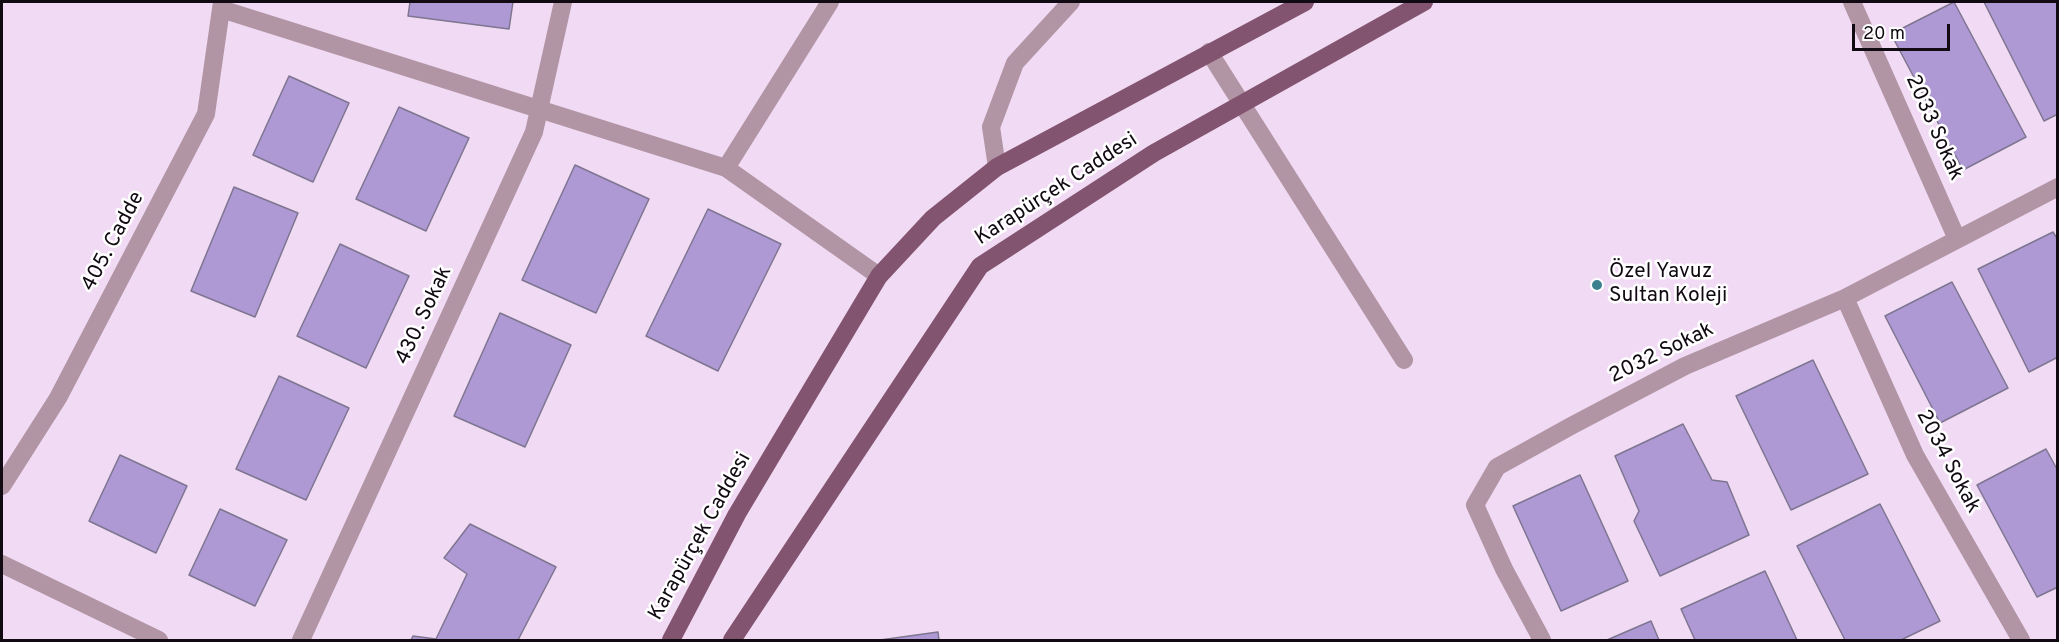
<!DOCTYPE html>
<html>
<head>
<meta charset="utf-8">
<style>
	body { margin:0 }
	#map { position:relative; width:2059px; height:642px; overflow:hidden; background:#f1daf4; font-family:Overpass,sans-serif }
	canvas { display:block }
	.frame { position:absolute; inset:0; border:3px solid #120a13; pointer-events:none }
	.scale { position:absolute; left:1852px; top:24px; width:98px; height:27px; box-sizing:border-box; border:3px solid #120a13; border-top:0; padding-left:8px; font-size:18px; line-height:21px; white-space:nowrap; color:#120a13; -webkit-text-stroke:4px #fff; paint-order:stroke }
</style>
</head>
<body>
<div id="map">
<canvas width="2059" height="642"></canvas>
<div class="frame"></div>
<div class="scale">20 m</div>
</div>
<script>
const ctx = document.querySelector('canvas').getContext('2d');
ctx.lineJoin = 'round';
function fillPath(path, color) {
  ctx.fillStyle = color;
  ctx.fill(path, 'evenodd');
}
function shape(rows) {
  const path = new Path2D();
  for (const r of rows) {
    path.moveTo(r[0], r[1]);
    for (let i = 2; i < r.length; i += 2) path.lineTo(r[i], r[i + 1]);
  }
  return path;
}
function stroke(path, color, width, dash) {
  ctx.strokeStyle = color;
  ctx.lineWidth = width;
  ctx.lineCap = dash ? 'butt' : 'round';
  ctx.setLineDash(dash || []);
  ctx.stroke(path);
}
function label(font, color, halo, rows, align = 'center') {
  ctx.font = font + ' Overpass,sans-serif';
  ctx.lineWidth = 5;
  ctx.setLineDash([]);
  ctx.textBaseline = 'middle';
  ctx.strokeStyle = halo;
  ctx.fillStyle = color;
  for (const [text, x, y, turn = 0] of rows) {
    ctx.save();
    ctx.translate(x, y);
    ctx.rotate((+turn || 0) * Math.PI / 180);
    ctx.textAlign = isNaN(turn) ? turn : align;
    if (halo) ctx.strokeText(text, 0, 0);
    ctx.fillText(text, 0, 0);
    ctx.restore();
  }
}
const building = shape([
	[410,2,513,2,509,29,408,16,410,2],
	[1954,2,2026,137,1963,170,1891,34,1954,2],
	[1984,2,2058,2,2058,114,2044,121,1984,2],
	[289,76,349,103,313,182,253,155,289,76],
	[399,107,469,138,426,231,356,199,399,107],
	[575,165,649,199,596,313,522,280,575,165],
	[234,187,298,213,255,317,191,291,234,187],
	[708,209,781,244,718,371,646,336,708,209],
	[2053,232,2058,240,2058,357,2029,372,1978,269,2053,232],
	[340,244,409,276,366,368,297,336,340,244],
	[1952,282,2008,388,1940,423,1885,316,1952,282],
	[500,313,571,345,525,447,454,416,500,313],
	[1813,360,1868,474,1791,510,1736,396,1813,360],
	[279,376,349,408,306,500,236,469,279,376],
	[1683,424,1712,480,1727,482,1749,535,1660,576,1634,521,1639,511,1615,456,1683,424],
	[2046,449,2058,471,2058,587,2037,597,1977,485,2046,449],
	[120,455,187,486,156,553,89,521,120,455],
	[1580,475,1628,581,1561,611,1513,506,1580,475],
	[1880,504,1940,621,1901,640,1845,640,1797,546,1880,504],
	[220,509,287,540,255,606,189,575,220,509],
	[470,524,556,567,518,640,411,640,413,636,436,639,467,574,444,558,470,524],
	[1765,571,1797,640,1695,640,1681,609,1765,571],
	[1651,621,1659,640,1607,640,1651,621],
	[938,632,939,640,880,640,938,632]
]);
const minor = shape([
	[1852,2,1957,239],
	[221,9,726,168,879,276],
	[1209,52,1404,360],
	[997,167,991,127,1015,63,1071,2],
	[726,168,830,2],
	[1845,298,1915,455,2021,640],
	[2,486,58,398,206,114,222,2],
	[2,564,159,640],
	[301,640,534,132,563,2],
	[1542,640,1504,569,1475,505,1497,467,1571,426,1685,366,1845,298,2058,187]
]);
const major = shape([
	[671,640,737,514,879,276,933,218,997,167,1305,2],
	[732,640,980,266,1154,153,1424,2]
]);
const markers = [
	[1597,285,6,"#3c808f"]
];
const streetNames = [
	["2033 Sokak",1933,128,66],
	["Karapürçek Caddesi",1057,190,-33],
	["405. Cadde",114,242,-62],
	["430. Sokak",425,316,-65],
	["2032 Sokak",1662,354,-26],
	["2034 Sokak",1947,462,62],
	["Karapürçek Caddesi",701,537,-61]
];
const poiNames = [
	["Özel Yavuz",1609,273],
	["Sultan Koleji",1609,297]
];
fillPath(building, '#ae99d4');
stroke(building, '#7e7590', 1.5);
stroke(minor, '#b195a4', 18);
stroke(major, '#835470', 18);
for (const [x, y, r, color] of markers) {
  const dot = new Path2D();
  dot.arc(x, y, r, 0, 2 * Math.PI);
  ctx.fillStyle = color;
  ctx.fill(dot);
  stroke(dot, '#fff', 2);
}
label('21px', '#120a13', '#fff', streetNames);
label('21px', '#120a13', '#fff', poiNames, 'left');
</script>
</body>
</html>
